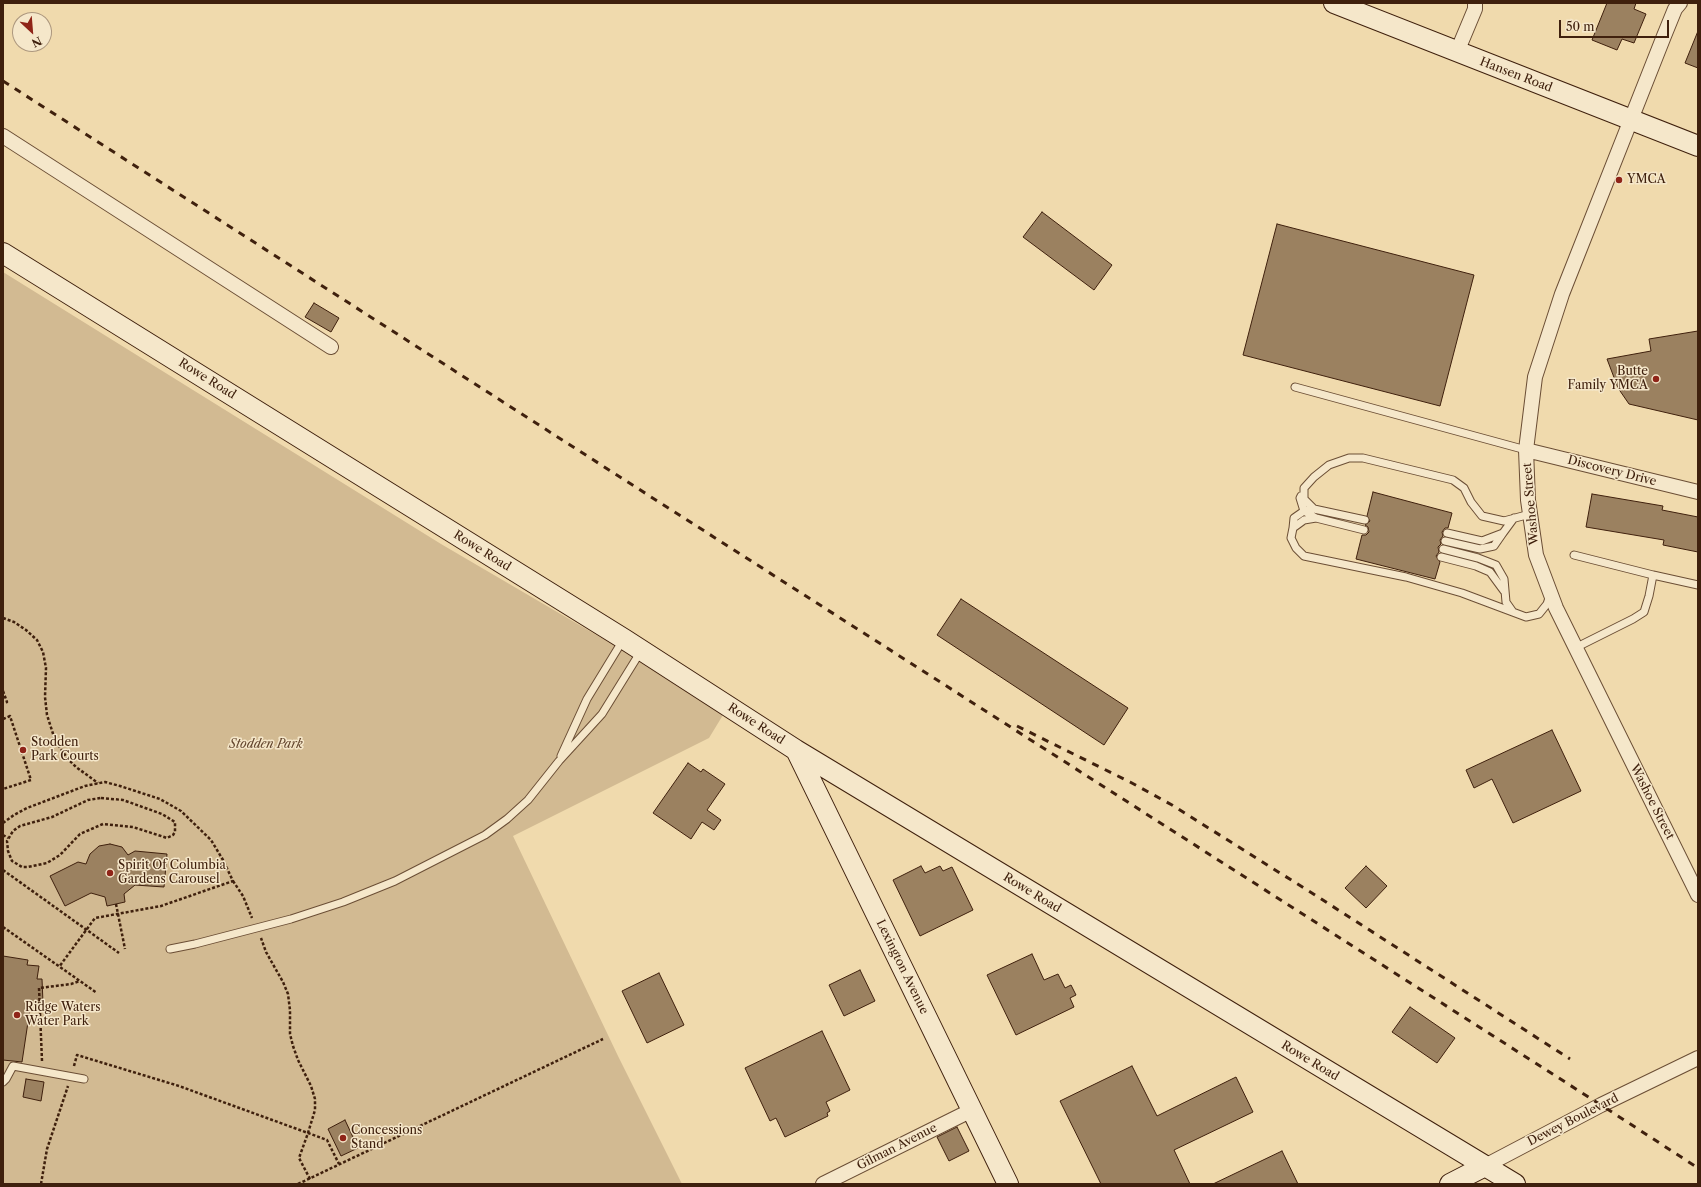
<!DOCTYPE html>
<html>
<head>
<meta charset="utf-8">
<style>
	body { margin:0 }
	#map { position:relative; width:1701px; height:1187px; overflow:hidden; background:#f0daad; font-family:"Libre Caslon Text",serif }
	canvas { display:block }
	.frame { position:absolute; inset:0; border:4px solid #3f200d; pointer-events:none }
	.north { position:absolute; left:12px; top:12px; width:40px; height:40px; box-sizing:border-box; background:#f5e7ca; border:1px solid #ac977e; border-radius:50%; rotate:154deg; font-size:11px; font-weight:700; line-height:16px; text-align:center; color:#3f200d }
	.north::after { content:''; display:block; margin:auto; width:14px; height:18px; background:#8f2418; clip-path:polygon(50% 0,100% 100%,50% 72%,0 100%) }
	.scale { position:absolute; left:1559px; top:20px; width:110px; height:18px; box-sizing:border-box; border:2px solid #3f200d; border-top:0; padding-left:5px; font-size:12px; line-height:14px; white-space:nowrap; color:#3f200d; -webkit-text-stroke:3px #f5e7ca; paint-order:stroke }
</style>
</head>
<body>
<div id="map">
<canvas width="1701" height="1187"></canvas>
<div class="frame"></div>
<div class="north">N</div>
<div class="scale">50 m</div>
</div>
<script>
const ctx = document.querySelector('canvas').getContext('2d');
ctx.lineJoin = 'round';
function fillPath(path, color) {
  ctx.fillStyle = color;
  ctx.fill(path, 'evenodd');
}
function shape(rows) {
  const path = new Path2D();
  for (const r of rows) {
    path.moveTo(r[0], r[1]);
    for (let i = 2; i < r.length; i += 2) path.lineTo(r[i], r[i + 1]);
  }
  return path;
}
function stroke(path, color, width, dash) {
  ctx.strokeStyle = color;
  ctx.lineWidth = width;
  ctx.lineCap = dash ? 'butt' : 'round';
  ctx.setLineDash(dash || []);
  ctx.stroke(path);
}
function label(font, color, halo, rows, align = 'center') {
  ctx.font = font + ' "Libre Caslon Text",serif';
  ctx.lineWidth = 3;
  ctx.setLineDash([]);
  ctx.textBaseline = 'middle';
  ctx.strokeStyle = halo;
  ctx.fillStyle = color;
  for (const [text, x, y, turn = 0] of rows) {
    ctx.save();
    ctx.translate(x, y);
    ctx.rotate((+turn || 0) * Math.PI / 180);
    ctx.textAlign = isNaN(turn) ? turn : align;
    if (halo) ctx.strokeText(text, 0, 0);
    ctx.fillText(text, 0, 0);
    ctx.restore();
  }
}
const green = shape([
	[3,272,441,544,605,640,723,715,709,738,513,836,618,1056,682,1184,3,1184]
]);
const building = shape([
	[1607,3,1636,3,1634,9,1646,14,1634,43,1622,39,1617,50,1592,40,1607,3],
	[1698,31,1698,68,1685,63,1698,31],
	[1042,212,1112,265,1094,290,1023,237,1042,212],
	[1277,224,1474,275,1440,406,1243,355,1277,224],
	[314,303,339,318,331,332,305,317,314,303],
	[1698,331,1698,420,1629,404,1618,388,1607,359,1651,351,1649,339,1698,331],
	[1373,492,1452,513,1448,528,1445,528,1442,532,1443,536,1440,540,1441,544,1438,547,1439,552,1436,556,1440,562,1435,579,1356,559,1362,535,1366,535,1369,532,1368,527,1365,525,1370,521,1367,516,1373,492],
	[1592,494,1663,506,1662,510,1698,517,1698,552,1663,545,1664,540,1586,527,1592,494],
	[961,599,1128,708,1104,745,937,635,961,599],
	[1552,730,1581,791,1513,823,1492,779,1474,788,1466,770,1552,730],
	[688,763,701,772,703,769,725,784,707,810,721,820,714,830,702,822,691,839,653,813,688,763],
	[110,844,122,847,128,855,135,851,167,854,164,887,135,885,124,894,125,902,107,906,105,897,91,893,65,906,50,876,78,862,86,864,90,854,99,846,110,844],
	[921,866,925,873,940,866,943,871,952,867,973,910,920,936,893,880,921,866],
	[1366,866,1387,886,1366,908,1345,888,1366,866],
	[1032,954,1044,980,1058,974,1065,988,1071,985,1076,995,1070,998,1074,1007,1016,1035,987,975,1032,954],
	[3,956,28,960,27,965,39,966,37,979,42,979,43,1003,31,1002,22,1062,3,1060,3,956],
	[860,970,875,1001,844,1016,829,985,860,970],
	[659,973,684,1025,647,1043,622,991,659,973],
	[1410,1007,1455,1038,1437,1063,1392,1032,1410,1007],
	[822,1031,850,1090,826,1102,830,1111,827,1113,828,1116,785,1137,776,1118,770,1121,745,1068,822,1031],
	[1132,1066,1157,1116,1236,1077,1253,1112,1174,1150,1190,1184,1101,1184,1060,1101,1132,1066],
	[26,1079,44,1082,41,1101,23,1097,26,1079],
	[345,1120,358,1148,341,1156,328,1129,345,1120],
	[957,1127,969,1151,949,1161,937,1137,957,1127],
	[1282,1151,1298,1184,1213,1184,1282,1151]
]);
const path = shape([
	[3,618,14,622,26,630,37,640,43,652,46,668,45,697,47,715,55,740,67,758,76,767,98,783],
	[3,691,7,702,3,703],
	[3,719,10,716,31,780,3,789],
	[101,798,123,800,162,814,175,822,175,832,173,835,167,838,133,827,103,824,80,834,60,855,47,863,28,867,22,867,12,861,8,851,7,841,13,831,20,826,52,817,88,800,101,798],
	[3,823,14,815,27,808,85,786,105,782,120,786,160,799,181,811,211,840,223,860,233,881,161,906,95,918,59,967],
	[3,835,8,838],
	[3,870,119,953],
	[233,881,243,896,252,918],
	[116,904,125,949],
	[3,927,97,993],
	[42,1061,39,988,71,984,80,981],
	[74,1066,77,1055,179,1086,308,1133,315,1110,315,1099,311,1086,298,1060,293,1046,290,1034,290,1010,288,994,283,982,266,952,261,938],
	[310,1179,299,1158,308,1133,327,1140,339,1164],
	[41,1184,47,1149,68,1086],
	[298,1184,603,1039]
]);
const lane = shape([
	[1295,387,1526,450],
	[1301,496,1300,498,1304,511,1316,518],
	[1365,520,1314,509,1304,499,1304,488,1314,477,1329,465,1349,458,1363,458,1453,480,1464,488,1471,502,1482,516,1504,521,1530,514],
	[1293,528,1294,518,1304,511,1308,510],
	[1364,530,1316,518,1304,520,1293,528,1291,538,1296,548,1304,556,1406,577,1462,593,1526,617,1539,614,1547,604,1550,595],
	[1447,533,1482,541,1503,533,1514,518],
	[1445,541,1480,549,1494,546,1503,533],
	[1443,549,1478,558,1496,565,1504,579,1506,602,1513,612],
	[1574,555,1653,575,1649,596,1644,612,1633,619,1575,648],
	[1441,557,1476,566,1490,572,1504,591],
	[1653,575,1698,585],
	[561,756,587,699,623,640],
	[170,949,195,944,291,919,343,902,395,881,485,835,507,819,528,800,559,761,602,714,641,651],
	[3,1082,6,1079,13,1066,84,1079]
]);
const street = shape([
	[1680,3,1675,9,1664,36,1562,294,1535,377,1526,450,1528,500,1536,555,1556,608,1698,895],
	[1457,52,1475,9,1475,3],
	[3,136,331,347],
	[1526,450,1698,492],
	[1485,1166,1601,1105,1698,1058],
	[823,1184,972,1110]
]);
const secondary = shape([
	[1334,3,1698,146],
	[3,253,624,639,796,750,1515,1184],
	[796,750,1008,1184],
	[1450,1184,1485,1166]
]);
const rail = shape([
	[3,81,634,486,1601,1105,1698,1168],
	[1017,726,1130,782,1172,805,1315,895,1570,1059]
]);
const markers = [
	[1619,180,4,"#8f2418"],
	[1656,379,4,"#8f2418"],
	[23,750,4,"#8f2418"],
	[110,873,4,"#8f2418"],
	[17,1015,4,"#8f2418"],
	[343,1138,4,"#8f2418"]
];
const streetNames = [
	["Hansen Road",1516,75,21],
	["Rowe Road",207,379,32],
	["Discovery Drive",1612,471,14],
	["Washoe Street",1531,504,-95],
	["Rowe Road",482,551,32],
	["Rowe Road",756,724,33],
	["Washoe Street",1652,802,63],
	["Rowe Road",1032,893,31],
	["Lexington Avenue",902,967,64],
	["Rowe Road",1310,1061,31],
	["Dewey Boulevard",1573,1120,-27],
	["Gilman Avenue",897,1147,-27]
];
const poiNames = [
	["YMCA",1627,180],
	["Butte",1648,372,"right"],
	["Family YMCA",1648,386,"right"],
	["Stodden",31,743],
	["Park Courts",31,757],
	["Spirit Of Columbia",118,866],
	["Gardens Carousel",118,880],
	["Ridge Waters",25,1008],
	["Water Park",25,1022],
	["Concessions",351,1131],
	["Stand",351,1145]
];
const parkNames = [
	["Stodden Park",266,745]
];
fillPath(green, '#d2ba92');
fillPath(building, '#9b8160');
stroke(building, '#3f200d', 1);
stroke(lane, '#6b4e35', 9);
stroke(street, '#6b4e35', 16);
stroke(secondary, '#3f200d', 22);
stroke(path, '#3f200d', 2.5, [3, 2]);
stroke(lane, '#f5e7ca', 7);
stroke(street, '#f5e7ca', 14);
stroke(secondary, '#f5e7ca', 20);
stroke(rail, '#3f200d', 3, [7, 7]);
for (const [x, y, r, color] of markers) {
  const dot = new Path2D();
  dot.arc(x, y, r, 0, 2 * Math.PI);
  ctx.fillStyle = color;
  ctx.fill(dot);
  stroke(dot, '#f5e7ca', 1.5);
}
label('12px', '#3f200d', '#f5e7ca', streetNames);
label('12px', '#3f200d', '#f5e7ca', poiNames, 'left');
label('italic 12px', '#64462e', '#f5e7ca', parkNames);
</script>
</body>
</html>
